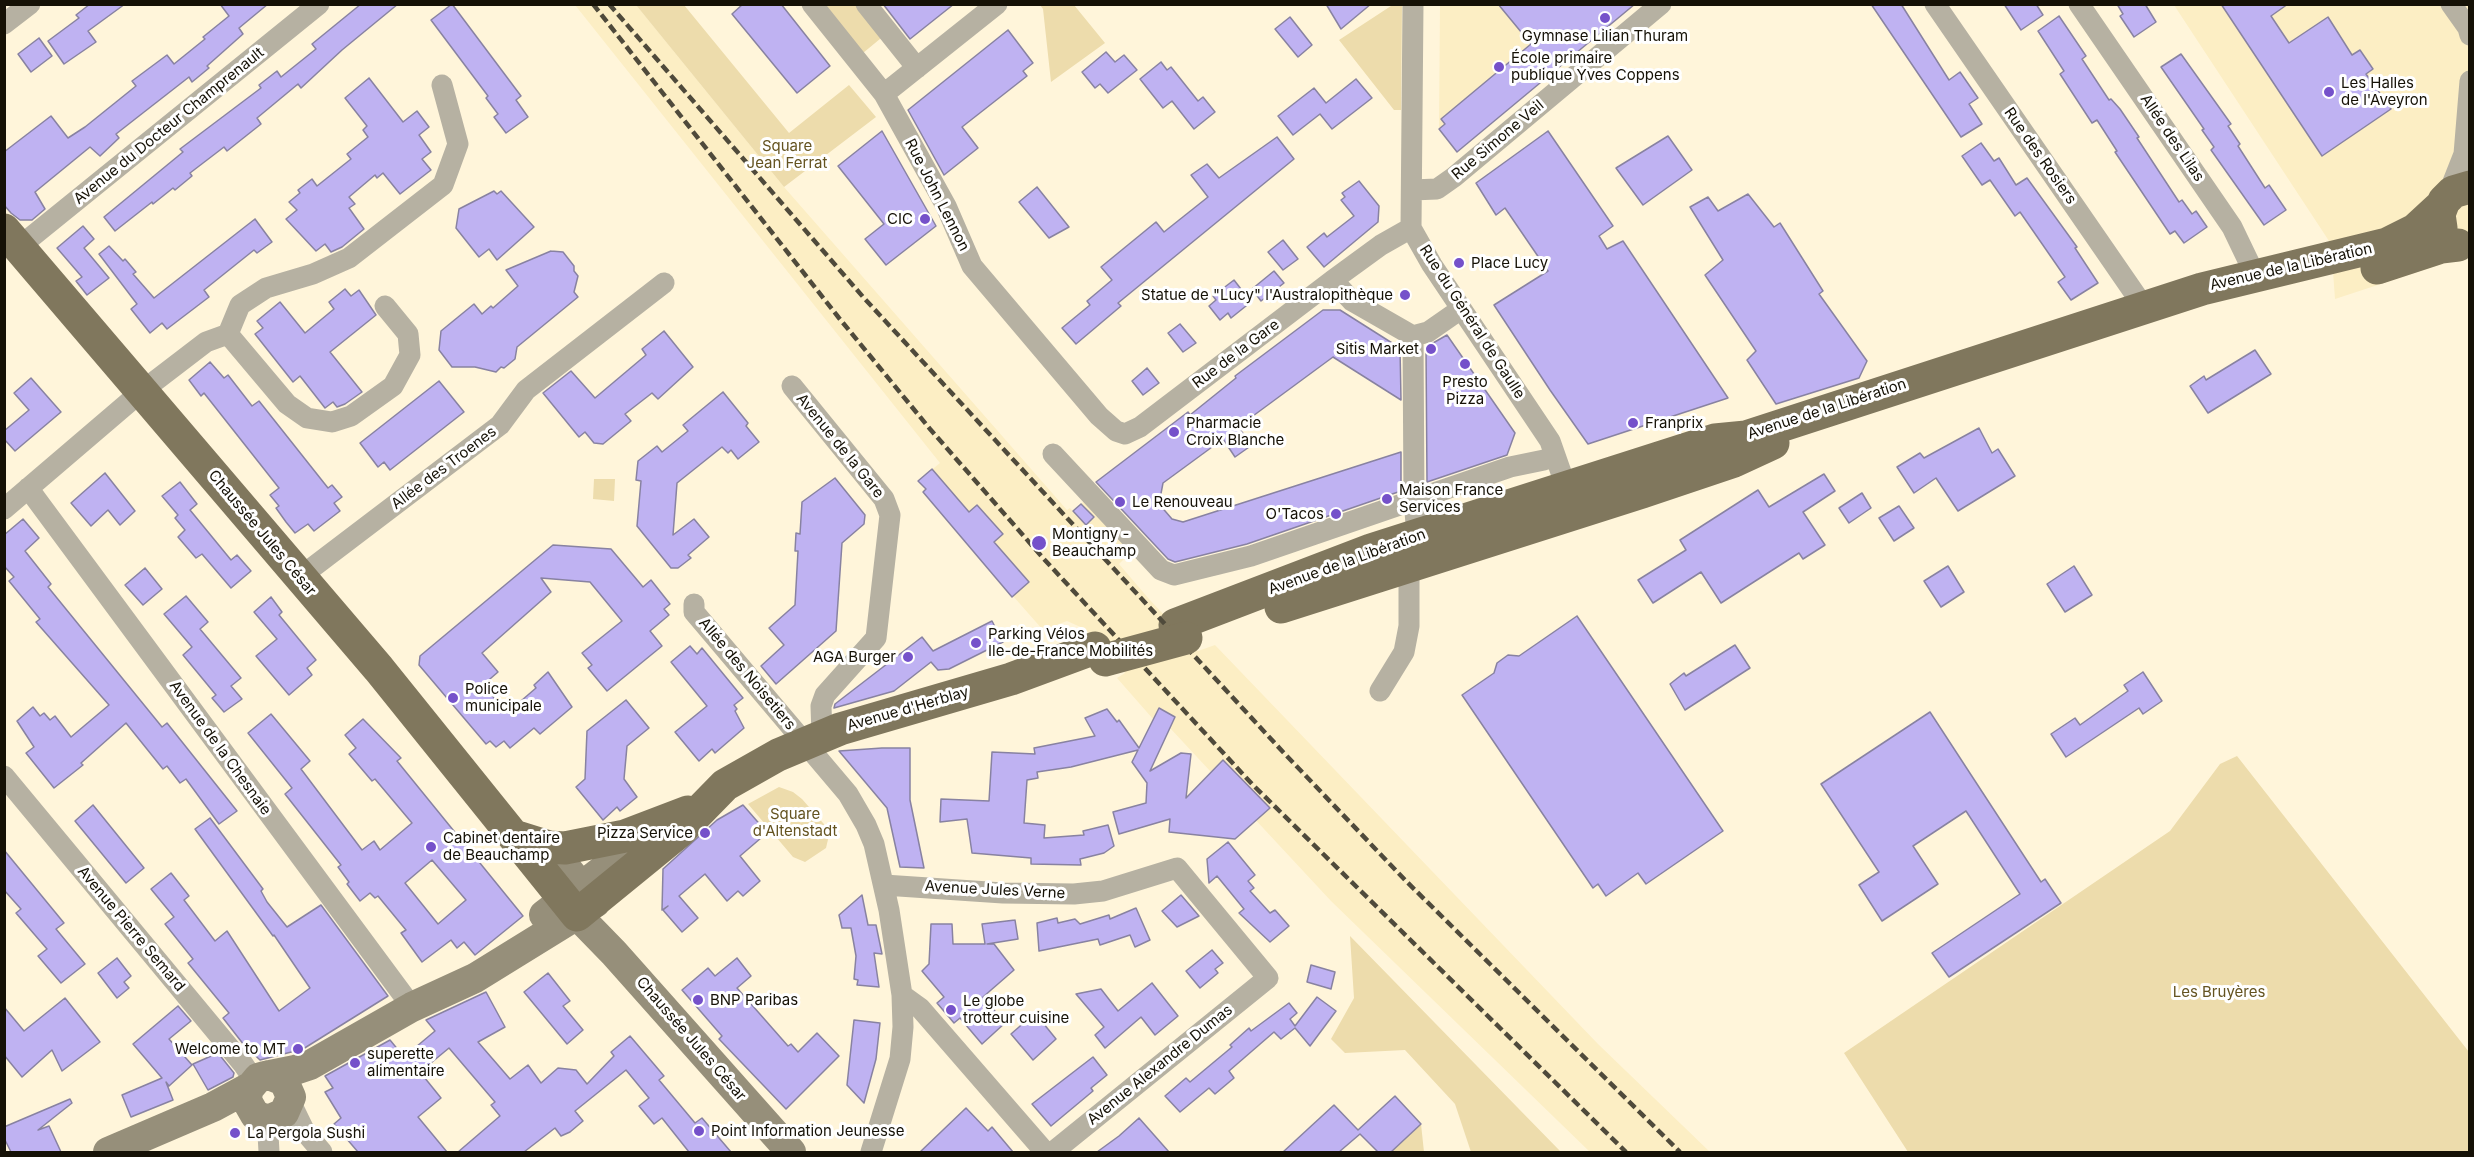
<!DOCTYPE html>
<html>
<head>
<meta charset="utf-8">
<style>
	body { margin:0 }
	#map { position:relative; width:2474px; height:1157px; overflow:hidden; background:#fff5da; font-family:Inter,sans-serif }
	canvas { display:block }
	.frame { position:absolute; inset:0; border:6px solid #151106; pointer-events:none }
</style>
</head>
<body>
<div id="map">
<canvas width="2474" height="1157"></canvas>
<div class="frame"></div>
</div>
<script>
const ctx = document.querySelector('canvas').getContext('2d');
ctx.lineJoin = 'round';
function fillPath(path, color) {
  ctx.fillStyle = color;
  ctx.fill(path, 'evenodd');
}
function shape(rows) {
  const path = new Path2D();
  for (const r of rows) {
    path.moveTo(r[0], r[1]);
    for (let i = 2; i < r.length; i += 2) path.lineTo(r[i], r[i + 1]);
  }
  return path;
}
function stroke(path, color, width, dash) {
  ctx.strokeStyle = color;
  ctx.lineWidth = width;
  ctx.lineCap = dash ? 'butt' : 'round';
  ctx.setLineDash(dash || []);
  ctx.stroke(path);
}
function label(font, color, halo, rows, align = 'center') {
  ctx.font = font + ' Inter,sans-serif';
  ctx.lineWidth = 6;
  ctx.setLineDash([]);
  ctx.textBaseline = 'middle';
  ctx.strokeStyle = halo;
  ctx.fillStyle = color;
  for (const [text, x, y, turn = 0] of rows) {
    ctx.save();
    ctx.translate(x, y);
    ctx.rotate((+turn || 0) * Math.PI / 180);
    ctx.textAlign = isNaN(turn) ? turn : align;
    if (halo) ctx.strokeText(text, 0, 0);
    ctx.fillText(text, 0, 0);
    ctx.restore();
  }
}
const built = shape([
	[575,5,636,5,784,187,1067,510,1070,508,1073,511,1090,496,1136,547,1119,564,1149,599,1198,651,1215,645,1598,1044,1710,1152,1590,1152,1331,901,1170,728,1153,719,1117,678,1125,673,1085,629,1067,621,1043,630,945,519,950,514,935,505,923,492,926,489,918,481,940,463],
	[1440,5,1635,5,1457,152,1439,129],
	[2174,5,2468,5,2469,255,2335,299,2331,244]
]);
const green = shape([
	[1394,4,1402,5,1401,110,1394,110,1339,40],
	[636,5,684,5,789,133,849,85,876,117,784,187],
	[825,5,862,5,886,34,863,53],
	[1040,5,1074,5,1105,43,1051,82,1043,9],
	[594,479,615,479,614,501,593,499],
	[2237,756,2469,1052,2469,1152,1908,1152,1844,1053,2170,831,2220,764],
	[779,787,793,792,802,799,830,831,826,848,805,862,793,857,748,804],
	[1350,936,1561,1152,1471,1152,1455,1104,1405,1050,1345,1053,1331,1039,1354,998],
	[1421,1124,1424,1152,1391,1152]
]);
const building = shape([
	[90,4,125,4,88,31,96,42,64,64,48,41,79,18,76,15,90,4],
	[220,4,268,4,239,28,243,34,207,66,209,68,192,82,189,77,139,116,116,134,119,138,100,156,90,147,35,192,45,209,32,220,20,220,11,213,4,205,4,152,51,116,68,138,85,127,136,86,132,81,167,55,174,64,205,39,203,37,229,16,220,4],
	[361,4,398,4,342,50,301,88,298,84,257,118,261,124,227,151,224,147,190,173,192,176,175,190,173,188,153,204,152,202,115,231,104,217,183,152,180,149,261,88,259,85,277,71,281,77,316,49,312,44,361,4],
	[452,4,521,96,516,100,528,117,506,133,494,117,498,114,486,98,488,96,431,20,452,4],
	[743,4,781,4,830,66,797,93,732,14,743,4],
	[883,4,954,4,910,39,883,4],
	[1326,4,1371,4,1341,29,1326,4],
	[1498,4,1635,4,1457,152,1439,129,1445,124,1441,119,1531,44,1498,4],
	[1871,4,1901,4,1949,80,1960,72,1978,98,1969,104,1982,124,1961,137,1871,4],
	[2004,4,2036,4,2043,15,2021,30,2004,4],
	[2117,4,2145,4,2156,22,2134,37,2120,16,2123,14,2117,4],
	[2221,4,2288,4,2271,16,2289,43,2328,17,2352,55,2360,50,2373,69,2366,74,2391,109,2322,156,2221,4],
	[2059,16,2086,56,2082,59,2109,100,2111,99,2120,109,2139,137,2137,138,2179,202,2182,200,2192,214,2196,211,2207,227,2184,243,2175,231,2170,234,2115,152,2117,151,2097,120,2092,123,2060,74,2064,71,2038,31,2059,16],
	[1290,17,1312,45,1298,57,1275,29,1290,17],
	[1008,30,1033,63,1023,71,1027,76,962,127,978,148,944,175,908,110,1008,30],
	[39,38,52,56,31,72,18,54,39,38],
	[1106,52,1115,62,1124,55,1137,70,1108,93,1100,84,1095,88,1082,72,1106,52],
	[2181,54,2231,124,2228,126,2240,144,2238,146,2265,188,2269,185,2286,210,2264,225,2211,150,2214,147,2202,130,2204,129,2161,67,2181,54],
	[1161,62,1167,70,1171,67,1198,101,1203,97,1215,112,1194,129,1172,101,1163,108,1140,79,1161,62],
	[369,78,403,122,417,111,429,127,419,135,431,152,422,159,431,170,400,194,383,173,377,178,375,175,349,197,355,204,349,208,364,229,342,247,331,252,325,244,316,251,286,219,297,210,289,202,300,193,298,190,312,179,317,186,351,159,347,154,368,137,363,130,367,126,345,98,369,78],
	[1356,79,1372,98,1332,129,1320,114,1293,135,1278,116,1314,88,1326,103,1356,79],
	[882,131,936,226,886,265,865,239,884,224,838,166,882,131],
	[1548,131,1613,226,1599,236,1607,249,1623,241,1728,398,1588,444,1550,390,1494,305,1548,271,1505,208,1496,215,1476,183,1548,131],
	[1668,136,1692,170,1643,205,1616,168,1668,136],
	[1277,137,1294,159,1118,303,1121,306,1076,344,1062,328,1090,305,1087,301,1112,280,1101,267,1156,222,1164,232,1208,197,1191,175,1207,164,1219,178,1277,137],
	[1981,143,1994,161,1999,158,2016,185,2027,178,2077,247,2075,248,2098,283,2071,300,2058,282,2065,277,2020,212,2015,216,1990,180,1982,185,1962,156,1981,143],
	[1359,181,1379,206,1378,222,1324,267,1307,247,1324,233,1327,237,1354,216,1341,200,1345,197,1342,193,1359,181],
	[1037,187,1069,227,1049,238,1019,202,1037,187],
	[494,191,497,194,501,191,534,227,497,260,489,249,479,257,456,228,459,209,494,191],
	[1748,194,1774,227,1780,223,1823,291,1819,294,1867,361,1859,378,1776,404,1747,360,1756,351,1705,275,1723,260,1690,207,1708,197,1718,211,1748,194],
	[255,219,272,242,257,253,254,250,204,290,209,297,167,329,162,323,150,333,131,309,137,304,99,254,109,246,123,261,125,259,136,272,133,274,154,298,255,219],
	[83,226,94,239,84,248,109,278,87,295,76,281,82,277,57,248,83,226],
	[1283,240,1298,259,1283,270,1268,252,1283,240],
	[551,251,563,252,574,266,574,271,578,276,574,292,578,297,517,347,515,359,504,368,501,367,496,372,475,367,452,367,439,350,441,331,474,304,482,314,491,306,493,308,518,286,506,270,551,251],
	[1274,271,1284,283,1261,301,1252,289,1274,271],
	[1234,280,1251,302,1231,318,1228,313,1220,320,1209,306,1216,300,1213,296,1234,280],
	[345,289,351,296,359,290,376,315,330,352,362,392,345,404,337,407,333,402,325,408,300,376,293,382,255,334,263,328,257,321,280,302,305,333,334,309,329,302,345,289],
	[1323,310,1340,310,1400,348,1401,400,1333,357,1238,427,1252,445,1235,457,1223,439,1163,483,1159,504,1172,519,1183,522,1401,452,1401,491,1247,544,1175,562,1168,559,1096,482,1188,412,1190,415,1236,378,1235,376,1323,310],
	[1180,324,1196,343,1183,352,1168,333,1180,324],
	[664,331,693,367,658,399,652,393,625,414,631,421,603,444,594,443,585,432,579,437,543,393,571,371,595,398,646,355,642,349,664,331],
	[1447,335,1515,433,1507,455,1427,482,1426,347,1447,335],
	[2255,350,2271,374,2208,413,2190,386,2204,376,2206,380,2255,350],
	[210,362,224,378,228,375,252,406,259,401,328,488,332,485,342,497,334,503,340,511,314,531,308,524,295,533,286,522,276,508,279,506,270,495,279,488,204,393,201,396,189,380,210,362],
	[1147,368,1159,383,1143,395,1132,381,1147,368],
	[31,378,61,412,15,451,4,439,4,431,29,410,14,393,31,378],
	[439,381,464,412,390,470,384,462,378,467,360,443,439,381],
	[723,392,748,423,746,426,759,442,738,459,731,450,728,453,722,447,677,483,673,535,694,519,709,537,688,555,691,558,678,568,671,568,637,526,641,481,636,480,638,461,657,446,662,452,688,431,683,425,723,392],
	[1979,428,1992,453,1998,449,2015,476,1958,511,1936,478,1914,493,1897,467,1920,453,1924,458,1979,428],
	[932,469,969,512,977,505,1003,534,994,542,1029,582,1012,597,923,492,926,489,918,481,932,469],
	[105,473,135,511,120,525,108,510,91,526,71,503,105,473],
	[1824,474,1835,491,1803,512,1825,545,1803,559,1799,553,1721,603,1701,572,1653,603,1638,580,1686,550,1680,540,1758,490,1769,507,1824,474],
	[835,478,865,515,864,524,842,543,836,631,776,684,761,666,784,645,769,628,795,605,798,551,795,551,796,533,800,534,802,502,835,478],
	[180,482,197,504,190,510,231,560,237,555,251,571,231,588,202,554,196,558,178,537,185,530,175,518,178,515,162,496,180,482],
	[1862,493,1871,508,1849,523,1839,508,1862,493],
	[1081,504,1094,517,1086,525,1073,511,1081,504],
	[1899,506,1914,528,1894,541,1879,518,1899,506],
	[23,519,39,538,25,551,51,584,48,587,162,727,167,723,237,811,219,824,186,779,180,783,167,766,163,769,126,723,81,763,83,765,54,788,26,753,34,747,17,721,33,707,40,716,44,713,50,720,55,716,71,737,109,705,36,622,40,619,9,581,14,577,4,566,4,535,23,519],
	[553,545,611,549,643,587,651,580,670,604,664,609,669,615,650,631,662,646,607,691,588,668,592,665,582,653,622,621,590,582,541,578,551,592,482,653,498,672,483,685,507,713,536,688,534,685,548,672,572,707,540,734,534,728,510,748,504,741,496,747,490,741,486,744,419,665,420,656,553,545],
	[1948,566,1964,592,1941,607,1924,581,1948,566],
	[2074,566,2092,595,2065,612,2047,584,2074,566],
	[145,568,162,589,143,605,125,585,145,568],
	[186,596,208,622,200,629,241,678,231,686,242,699,224,712,212,698,216,695,183,655,192,647,164,614,186,596],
	[271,597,282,612,279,615,316,660,307,668,312,675,289,695,256,656,277,639,254,612,271,597],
	[1577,616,1723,831,1646,884,1638,873,1606,896,1598,884,1593,888,1462,695,1494,673,1497,663,1508,655,1519,656,1577,616],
	[992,621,1003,642,949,669,938,670,931,662,894,691,834,708,835,704,922,637,933,651,992,621],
	[1735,645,1750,668,1685,710,1670,684,1684,673,1686,676,1735,645],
	[690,646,697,654,702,648,743,698,734,705,737,709,735,711,744,728,715,753,712,749,699,761,675,732,707,706,671,662,690,646],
	[2143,672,2162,701,2143,714,2139,708,2066,757,2051,734,2075,718,2080,725,2128,691,2124,685,2143,672],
	[626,700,649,728,627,746,624,779,637,797,620,811,617,807,603,820,576,787,585,779,587,731,626,700],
	[1159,708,1175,717,1150,771,1181,753,1191,754,1186,798,1223,760,1270,808,1235,839,1169,832,1170,819,1119,834,1113,812,1146,803,1147,783,1132,762,1138,750,1071,767,1037,772,1038,778,1027,780,1024,823,1045,825,1044,838,1084,835,1083,831,1108,825,1114,846,1104,853,1080,859,1081,865,1031,864,1031,858,972,853,967,819,940,822,941,799,989,801,992,752,1035,754,1034,748,1095,736,1085,718,1107,709,1117,722,1119,720,1139,748,1159,708],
	[1930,712,2041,882,2045,879,2061,903,1949,977,1932,953,2020,894,1966,811,1913,846,1938,884,1882,921,1859,885,1879,872,1821,784,1930,712],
	[271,714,310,761,301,769,362,850,374,841,380,850,412,823,375,779,372,781,349,754,356,748,345,735,363,719,401,758,397,761,523,916,475,955,464,942,457,948,451,940,422,962,401,933,406,930,378,896,375,898,370,893,360,901,347,884,349,882,338,867,341,865,285,794,292,788,248,733,271,714],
	[432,860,466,900,438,924,405,883,432,860],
	[882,748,910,748,910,800,924,868,900,867,887,808,839,751,882,748],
	[93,805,144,868,126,883,75,821,93,805],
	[743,805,763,828,757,833,761,838,740,856,760,881,743,896,738,891,727,901,705,874,679,896,698,918,682,932,663,910,668,906,662,910,663,869,717,820,743,805],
	[210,818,263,889,261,891,267,902,287,927,321,905,388,996,303,1049,260,1060,244,1045,223,1018,229,1013,188,963,193,959,165,924,174,917,151,889,171,873,189,896,184,900,215,941,227,931,279,1011,310,988,274,935,273,936,195,829,210,818],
	[1228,842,1255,875,1248,881,1254,888,1250,891,1270,913,1275,910,1289,926,1270,942,1239,913,1244,909,1217,876,1209,883,1207,859,1228,842],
	[4,850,64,923,56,929,85,964,61,983,38,956,47,949,16,913,21,909,4,890,4,850],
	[862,895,868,925,876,925,882,954,874,953,879,987,857,985,858,980,854,979,856,956,851,928,842,928,839,915,862,895],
	[1181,895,1199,916,1177,927,1162,911,1181,895],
	[1136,908,1150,940,1135,947,1130,935,1100,945,1098,939,1039,951,1037,923,1057,918,1058,923,1075,919,1080,924,1109,915,1110,919,1136,908],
	[1015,920,1018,939,987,944,994,944,1014,970,983,997,1005,1023,982,1044,960,1018,954,1023,937,1003,944,997,922,971,929,964,931,924,952,924,953,944,985,944,982,924,1015,920],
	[1212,950,1223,963,1215,969,1218,973,1200,988,1186,971,1212,950],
	[117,958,131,976,124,982,129,988,117,998,98,973,117,958],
	[737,958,751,976,737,988,788,1046,791,1044,798,1052,817,1033,839,1056,786,1109,719,1039,722,1036,682,990,708,968,715,976,737,958],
	[1311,965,1335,972,1331,989,1307,982,1311,965],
	[548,973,570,1001,563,1006,583,1030,567,1044,524,992,548,973],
	[1152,983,1178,1016,1155,1035,1141,1017,1105,1048,1095,1035,1104,1027,1076,994,1101,989,1118,1011,1152,983],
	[486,992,505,1027,478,1042,510,1079,528,1065,541,1083,558,1068,576,1070,587,1084,614,1056,611,1052,630,1036,664,1076,659,1080,695,1123,702,1118,731,1152,689,1152,662,1118,654,1124,639,1106,649,1098,626,1070,575,1111,583,1121,570,1132,561,1136,555,1128,524,1152,458,1152,500,1116,491,1105,495,1102,449,1048,420,1072,441,1098,418,1117,447,1152,358,1152,334,1124,341,1118,325,1092,333,1088,325,1076,390,1040,404,1057,435,1031,426,1020,486,992],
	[1317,997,1336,1011,1310,1046,1295,1028,1281,1039,1274,1032,1229,1071,1234,1078,1215,1094,1209,1088,1180,1112,1165,1096,1186,1078,1190,1082,1232,1047,1230,1045,1249,1028,1251,1031,1289,1003,1297,1013,1290,1019,1295,1026,1317,997],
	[65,998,100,1042,62,1071,52,1050,22,1077,4,1055,4,1007,24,1031,65,998],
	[178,1006,191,1021,169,1039,192,1065,169,1086,166,1082,173,1100,131,1117,122,1095,162,1078,133,1044,178,1006],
	[1035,1013,1056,1039,1033,1060,1011,1034,1035,1013],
	[854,1020,880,1023,876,1059,864,1103,847,1085,854,1020],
	[218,1053,234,1073,233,1077,208,1090,193,1064,218,1053],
	[1093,1057,1107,1075,1091,1088,1093,1091,1051,1126,1032,1104,1093,1057],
	[1395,1096,1421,1124,1391,1152,1378,1152,1360,1134,1339,1152,1283,1152,1334,1105,1358,1130,1395,1096],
	[70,1099,72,1103,38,1130,49,1126,61,1152,11,1152,4,1138,4,1127,70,1099],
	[966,1108,988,1131,992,1127,1013,1152,920,1152,966,1108],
	[1139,1118,1169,1152,1097,1152,1119,1136,1139,1118]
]);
const street = shape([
	[812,4,884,94,946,206,972,266,1099,416,1116,431,1125,434,1140,427,1333,280,1381,245,1411,228],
	[866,4,917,68],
	[1413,4,1411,228,1432,265,1550,441,1570,498],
	[1935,4,2144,307],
	[2079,4,2232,227,2256,277],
	[2451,4,2468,28,2470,35],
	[4,24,30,4],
	[884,94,997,4],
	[1412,190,1437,189,1454,177,1661,4],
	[2447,197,2464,154,2470,81],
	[19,247,319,4],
	[1333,280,1352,301,1413,336,1428,332,1461,309],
	[228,334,240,305,266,288,313,274,349,258,443,185,458,144,442,85],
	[1413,336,1414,500,1417,535],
	[792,386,884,499,890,515,876,638,825,695,821,706,822,736],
	[1053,454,1161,570,1174,575,1251,556,1510,467,1544,460],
	[28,488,412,1007],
	[4,509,142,391,206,342,228,334,287,404,307,418,332,422,351,416,393,386,410,355,408,334,385,306],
	[300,577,500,425,526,390,664,283],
	[694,604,694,612,848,794,866,825,874,844,889,910,902,995,903,1027,900,1059,871,1152],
	[1380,691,1404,652,1409,626,1409,573,1403,556],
	[4,776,243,1064,252,1077,252,1083],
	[884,885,1003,893,1074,894,1103,891,1177,868,1268,978,1053,1152],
	[902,995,920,1008,1045,1152],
	[290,1101,305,1132,322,1152],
	[269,1152,268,1134,272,1119]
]);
const secondary = shape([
	[549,847,595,903],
	[544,915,659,827],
	[269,1075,284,1081,291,1097,284,1113,268,1120,255,1115,247,1101,248,1090,258,1078,265,1076,295,1070,310,1065,412,1007,475,978,577,915,614,953,791,1152],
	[108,1152,213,1107,250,1087]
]);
const primary = shape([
	[2441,228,2439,214,2444,201,2453,192,2470,187],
	[4,230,379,669,577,915,680,831,725,785,778,755,840,729,1011,679,1095,648],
	[2377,268,2441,247,2458,245],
	[1281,607,1642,492,1734,461,1773,443],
	[1175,625,1371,550,1715,440,1746,437,2202,289,2387,244,2415,230,2441,206],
	[517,837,549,847,565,848,625,836,688,812]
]);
const rail = shape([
	[593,4,839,318,930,429,1043,558,1252,784,1626,1152],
	[609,4,864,298,1283,752,1406,881,1680,1152]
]);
const primaryBridge = shape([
	[1105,660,1186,638]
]);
const markers = [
	[1605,18,6,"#7551ca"],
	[1499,67,6,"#7551ca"],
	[2329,92,6,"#7551ca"],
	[925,219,6,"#7551ca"],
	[1459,263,6,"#7551ca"],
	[1405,295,6,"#7551ca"],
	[1431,349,6,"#7551ca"],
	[1465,364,6,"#7551ca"],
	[1633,423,6,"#7551ca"],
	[1174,432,6,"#7551ca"],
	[1387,499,6,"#7551ca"],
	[1120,502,6,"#7551ca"],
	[1336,514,6,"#7551ca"],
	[1039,543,8,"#7551ca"],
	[976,643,6,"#7551ca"],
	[908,657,6,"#7551ca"],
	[453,698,6,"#7551ca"],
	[705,833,6,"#7551ca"],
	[431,847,6,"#7551ca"],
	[698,1000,6,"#7551ca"],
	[951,1010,6,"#7551ca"],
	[298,1049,6,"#7551ca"],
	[355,1063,6,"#7551ca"],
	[699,1131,6,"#7551ca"],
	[235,1133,6,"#7551ca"]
];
const poiNames = [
	["Gymnase Lilian Thuram",1605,36,"center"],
	["École primaire",1511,58],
	["publique Yves Coppens",1511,75],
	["Les Halles",2341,83],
	["de l'Aveyron",2341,100],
	["CIC",913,219,"right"],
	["Place Lucy",1471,263],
	["Statue de \"Lucy\" l'Australopithèque",1393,295,"right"],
	["Sitis Market",1419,349,"right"],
	["Presto",1465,382,"center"],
	["Pizza",1465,399,"center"],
	["Pharmacie",1186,423],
	["Croix Blanche",1186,440],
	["Franprix",1645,423],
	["Maison France",1399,490],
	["Services",1399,507],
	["Le Renouveau",1132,502],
	["O'Tacos",1324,514,"right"],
	["Montigny -",1052,534],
	["Beauchamp",1052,551],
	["Parking Vélos",988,634],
	["Ile-de-France Mobilités",988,651],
	["AGA Burger",896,657,"right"],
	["Police",465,689],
	["municipale",465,706],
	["Pizza Service",693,833,"right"],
	["Cabinet dentaire",443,838],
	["de Beauchamp",443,855],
	["BNP Paribas",710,1000],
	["Le globe",963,1001],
	["trotteur cuisine",963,1018],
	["Welcome to MT",286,1049,"right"],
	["superette",367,1054],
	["alimentaire",367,1071],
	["Point Information Jeunesse",711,1131],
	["La Pergola Sushi",247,1133]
];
const streetNames = [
	["Avenue du Docteur Champrenault",169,126,-39],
	["Allée des Lilas",2172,138,56],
	["Rue Simone Veil",1498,140,-40],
	["Rue des Rosiers",2040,156,55],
	["Rue John Lennon",937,195,63],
	["Avenue de la Libération",2291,267,-13],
	["Rue du Général de Gaulle",1472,322,57],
	["Rue de la Gare",1236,354,-37],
	["Avenue de la Libération",1827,409,-18],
	["Avenue de la Gare",840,446,51],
	["Allée des Troenes",444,468,-37],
	["Chaussée Jules César",262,533,50],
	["Avenue de la Libération",1347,562,-20],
	["Allée des Noisetiers",747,674,50],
	["Avenue d'Herblay",908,709,-16],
	["Avenue de la Chesnaie",220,748,54],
	["Avenue Jules Verne",995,890,3],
	["Avenue Pierre Semard",131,929,50],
	["Chaussée Jules César",691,1039,49],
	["Avenue Alexandre Dumas",1160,1065,-39]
];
const parkNames = [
	["Square",787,146],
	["Jean Ferrat",787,163],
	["Square",795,814],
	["d'Altenstadt",795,831],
	["Les Bruyères",2219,992]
];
fillPath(built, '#fceec4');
fillPath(green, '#eddcac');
fillPath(building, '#bfb2f2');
stroke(building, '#8882a1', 1.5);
stroke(street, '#b6b1a2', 21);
stroke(secondary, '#968f7a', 30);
stroke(primary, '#80775d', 33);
stroke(rail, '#4f4a3b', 4.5, [9, 4.5]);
stroke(primaryBridge, '#80775d', 33);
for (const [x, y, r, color] of markers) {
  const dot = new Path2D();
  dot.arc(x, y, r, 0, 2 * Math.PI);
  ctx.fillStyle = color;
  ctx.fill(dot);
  stroke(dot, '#fff', 2);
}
label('15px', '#151106', '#fff', poiNames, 'left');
label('15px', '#151106', '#fff', streetNames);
label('15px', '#645320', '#fff', parkNames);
</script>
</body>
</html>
